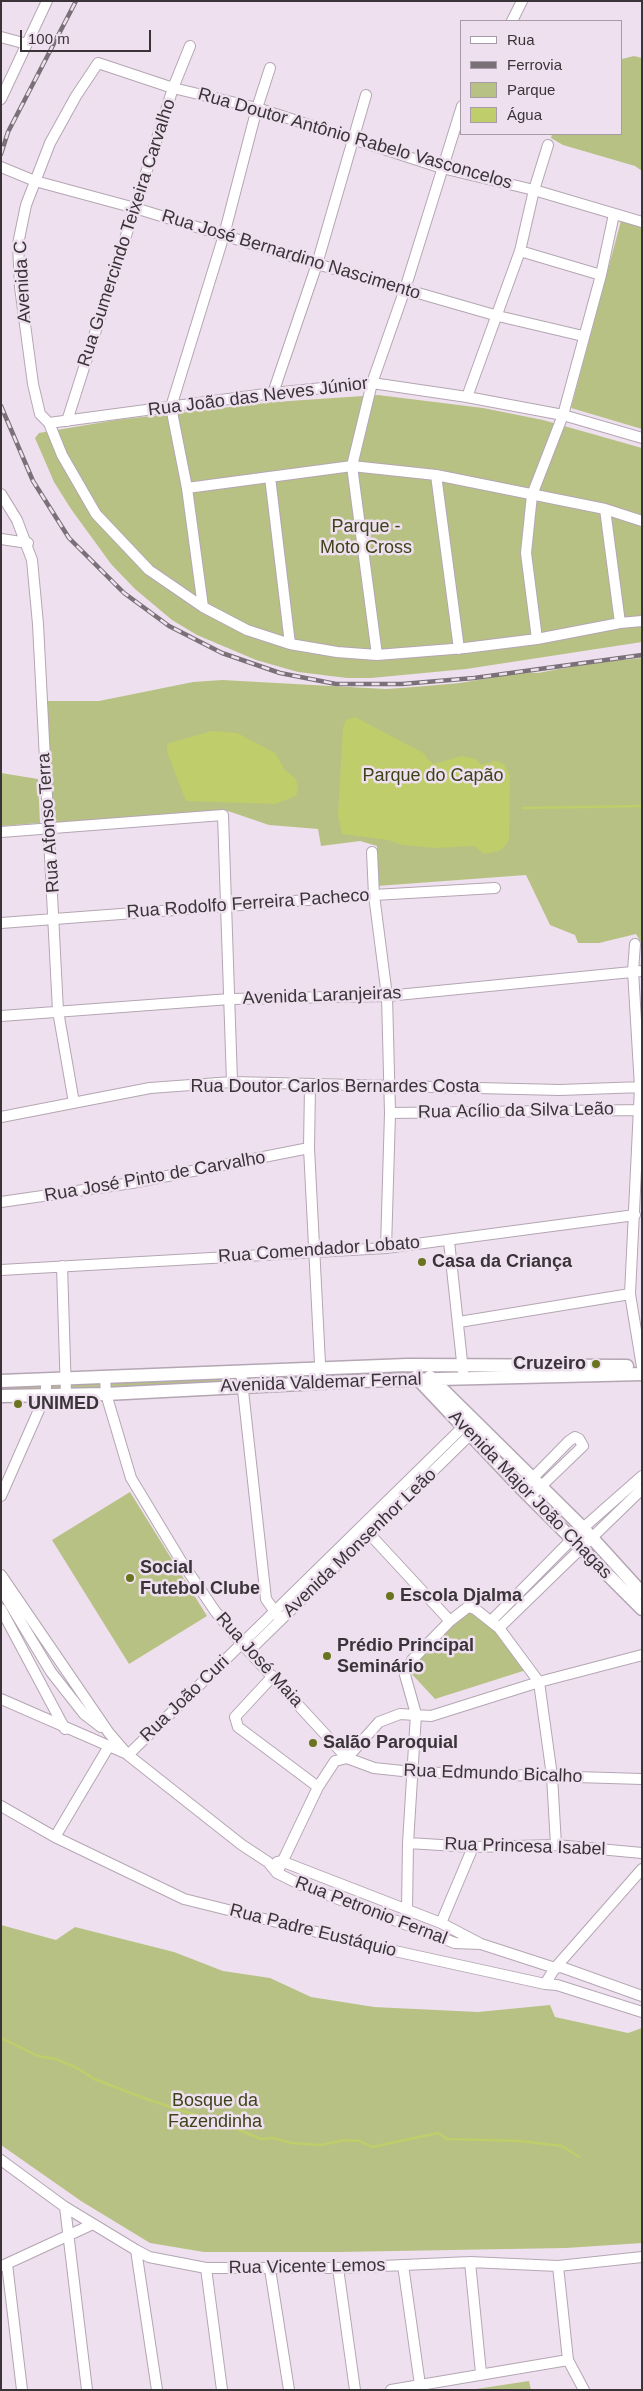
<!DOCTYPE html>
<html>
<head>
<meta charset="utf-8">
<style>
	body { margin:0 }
	#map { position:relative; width:643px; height:2391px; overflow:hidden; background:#eee0ee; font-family:Helvetica,sans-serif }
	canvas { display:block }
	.frame { position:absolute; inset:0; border:2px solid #3a3439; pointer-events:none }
	.legend { position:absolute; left:460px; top:20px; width:162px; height:115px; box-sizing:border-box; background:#eee0ee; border:1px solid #a69ba6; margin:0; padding:6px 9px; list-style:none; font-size:15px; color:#3a3439 }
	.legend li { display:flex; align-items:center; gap:10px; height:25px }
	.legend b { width:25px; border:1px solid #a69ba6 }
	.scale { position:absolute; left:20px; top:30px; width:131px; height:22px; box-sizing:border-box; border:2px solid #3a3439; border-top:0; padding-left:6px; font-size:15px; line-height:18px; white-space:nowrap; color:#3a3439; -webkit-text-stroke:4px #eee0ee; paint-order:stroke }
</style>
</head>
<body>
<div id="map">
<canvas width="643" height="2391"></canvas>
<div class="frame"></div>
<ul class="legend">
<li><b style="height:6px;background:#fff"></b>Rua</li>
<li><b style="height:6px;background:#797078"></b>Ferrovia</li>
<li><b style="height:14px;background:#b8c184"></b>Parque</li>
<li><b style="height:14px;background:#bfcd6a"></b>Água</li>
</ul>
<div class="scale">100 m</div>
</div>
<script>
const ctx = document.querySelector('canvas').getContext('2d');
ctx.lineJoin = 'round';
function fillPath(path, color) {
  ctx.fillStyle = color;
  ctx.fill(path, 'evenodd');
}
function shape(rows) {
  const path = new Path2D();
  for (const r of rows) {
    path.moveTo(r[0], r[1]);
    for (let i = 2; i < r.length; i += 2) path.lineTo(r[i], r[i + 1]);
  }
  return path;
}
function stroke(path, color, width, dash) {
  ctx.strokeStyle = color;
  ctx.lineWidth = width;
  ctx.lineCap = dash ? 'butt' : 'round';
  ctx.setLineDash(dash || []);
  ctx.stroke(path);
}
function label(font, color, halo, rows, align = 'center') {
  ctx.font = font + ' Helvetica,sans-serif';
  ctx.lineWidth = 5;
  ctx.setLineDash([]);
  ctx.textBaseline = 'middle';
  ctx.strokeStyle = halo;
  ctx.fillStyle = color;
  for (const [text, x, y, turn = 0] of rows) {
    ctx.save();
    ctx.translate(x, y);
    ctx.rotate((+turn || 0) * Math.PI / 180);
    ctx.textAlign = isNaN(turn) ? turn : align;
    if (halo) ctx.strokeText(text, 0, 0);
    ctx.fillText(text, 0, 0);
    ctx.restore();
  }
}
const green = shape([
	[634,56,642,58,642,171,635,166,563,145,551,138,552,134,622,134,622,59],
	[622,217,642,224,642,429,571,408],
	[378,395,483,408,543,420,642,448,642,642,466,669,371,678,347,678,298,672,256,660,197,635,172,620,135,589,111,564,71,509,54,482,35,438,39,433,116,420,274,402],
	[642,658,642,944,636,934,599,943,578,943,575,935,550,925,526,875,377,886,377,846,360,841,321,846,318,829,269,825,225,810,53,824,45,701,99,701,193,682,222,680,386,689,414,687,460,683,524,672,538,673,591,663],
	[1,773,38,779,40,823,1,826],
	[312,1374,312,1380,107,1393,106,1378],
	[105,1377,106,1394,1,1396,1,1382],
	[130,1492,207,1616,129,1664,52,1540],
	[466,1609,497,1628,523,1666,523,1671,435,1699,409,1671,410,1667],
	[1,1925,56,1940,75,1927,174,1952,223,1971,270,1978,311,1997,374,2007,478,2012,550,2005,555,2017,628,2033,642,2028,642,2243,566,2248,338,2252,204,2252,150,2243,81,2201,1,2145],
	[529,2381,531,2390,472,2390,476,2389]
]);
const water = shape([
	[355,717,425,754,427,759,434,764,462,756,476,759,481,765,496,761,504,764,510,776,509,840,505,846,499,851,484,854,474,846,436,848,402,845,388,840,342,834,338,816,343,728,346,720],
	[212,731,237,733,275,753,285,770,296,779,298,788,296,796,275,804,186,801,167,752,167,746,169,743]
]);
const stream = shape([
	[523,808,642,806],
	[1,2038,38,2056,56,2059,77,2068,94,2079,152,2101,227,2125,261,2139,274,2138,291,2143,320,2145,346,2140,360,2141,372,2147,438,2133,447,2139,520,2141,562,2146,579,2157]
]);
const minor = shape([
	[512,21,522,1],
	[1,37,27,44],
	[270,68,257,108,224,235,171,407,187,488,203,607,247,630,290,644,337,652,377,655,465,648,537,639,620,623,642,621],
	[1,99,47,1],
	[1,167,35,181,135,208,317,264,498,316,583,336],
	[520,251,601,275],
	[273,393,317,264,366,95],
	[467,397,520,251,534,190,548,145],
	[67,421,173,88,190,46],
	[49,423,40,414,33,384,20,287,18,244,26,205,50,143,76,96,98,63,173,88,257,108,442,168,534,190,642,222],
	[49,423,273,393,372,383,467,397,563,415,642,438],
	[49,423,62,455,96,514,149,570,203,607],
	[436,475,459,649],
	[270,477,290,644],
	[187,488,352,466,436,475,605,509,642,521],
	[1,494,17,520,32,560,38,624,58,1011,74,1103],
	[605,509,620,623],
	[1,539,28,543],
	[537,639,526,553,532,495,563,415,601,275,614,214],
	[377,655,352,466,372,383,405,289,462,106],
	[1,832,223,815,232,1082],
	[372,852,374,895,387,996,390,1113,386,1248],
	[1,923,374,895,495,888],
	[635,944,633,971,640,1087,630,1294,642,1367],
	[1,1016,230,999,387,996,642,971],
	[310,1086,309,1148,321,1383],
	[390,1113,642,1110],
	[1,1117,150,1088,232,1082,560,1090,642,1087],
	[1,1202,132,1183,309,1148],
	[449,1241,463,1371],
	[62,1266,66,1394],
	[1,1270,386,1248,635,1215],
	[459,1322,630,1294],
	[241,1372,266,1599,278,1616],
	[105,1377,106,1394,131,1478,181,1561,215,1611,242,1644,347,1758,374,1768,412,1772,642,1779],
	[522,1489,569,1441,575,1437,579,1439,583,1446,530,1497],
	[1,1496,46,1394,46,1380],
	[364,1528,450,1621],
	[1,1575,109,1733,128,1755,242,1845,268,1862,277,1873,301,1885,455,1943,481,1944],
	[1,1589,51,1672,84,1714,101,1727],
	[1,1609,65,1729],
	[491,1621,583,1528,642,1476],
	[499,1628,642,1489],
	[249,1651,475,1430],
	[273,1676,235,1717,238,1727,318,1787],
	[1,1699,125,1753],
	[128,1755,469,1421],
	[1,1806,55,1837,184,1899,381,1948,545,1984,557,1985,642,2012],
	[55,1837,109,1746],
	[408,1843,473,1847,556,1845,642,1853],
	[277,1862,281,1861,441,1923,481,1944,555,1968,561,1967,642,1996],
	[277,1873,318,1787,335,1761,347,1758,379,1722,400,1714,431,1716,539,1682,642,1655],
	[407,1910,408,1843,416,1714,405,1675,412,1660,450,1621,468,1607,475,1609,499,1628,539,1682,552,1776,556,1845],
	[441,1923,473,1847],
	[545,1984,555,1968,642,1869],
	[1,2160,65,2207,136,2250,149,2257,206,2268,338,2268,470,2262,558,2266,642,2257],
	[65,2207,87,2390],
	[136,2250,157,2390],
	[470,2262,481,2373],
	[7,2264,22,2390],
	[403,2265,420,2385],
	[2,2266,93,2224],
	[558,2266,568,2360,584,2390],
	[206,2268,222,2390],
	[338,2268,355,2390],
	[270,2269,289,2390],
	[391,2390,568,2360]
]);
const tertiary = shape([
	[416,1377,522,1489,642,1609],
	[430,1377,583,1528,642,1593],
	[1,1381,407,1365,627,1366],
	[1,1396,106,1394,358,1381,642,1374]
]);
const rail = shape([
	[1,154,8,132,76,1],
	[1,406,33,481,69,538,124,593,169,626,222,653,280,673,336,684,402,684,474,678,642,655]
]);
const markers = [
	[422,1262,5,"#6a741e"],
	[596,1364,5,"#6a741e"],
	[18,1404,5,"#6a741e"],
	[130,1578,5,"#6a741e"],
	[390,1596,5,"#6a741e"],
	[327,1656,5,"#6a741e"],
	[313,1743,5,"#6a741e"]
];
const streetNames = [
	["Rua Doutor Antônio Rabelo Vasconcelos",355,139,16],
	["Rua Gumercindo Teixeira Carvalho",127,233,-72],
	["Rua José Bernardino Nascimento",291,255,17],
	["Avenida C",23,282,-93],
	["Rua João das Neves Júnior",258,397,-7],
	["Rua Afonso Terra",49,823,-94],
	["Rua Rodolfo Ferreira Pacheco",248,904,-4],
	["Avenida Laranjeiras",322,996,-2],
	["Rua Doutor Carlos Bernardes Costa",335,1087],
	["Rua Acílio da Silva Leão",516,1111,-1],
	["Rua José Pinto de Carvalho",155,1177,-10],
	["Rua Comendador Lobato",319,1250,-4],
	["Avenida Valdemar Fernal",321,1383,-2],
	["Avenida Major João Chagas",530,1495,46],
	["Avenida Monsenhor Leão",360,1543,-44],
	["Rua José Maia",259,1660,48],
	["Rua João Curi",185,1699,-44],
	["Rua Edmundo Bicalho",493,1774,2],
	["Rua Princesa Isabel",525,1847,2],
	["Rua Petronio Fernal",371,1911,21],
	["Rua Padre Eustáquio",313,1931,14],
	["Rua Vicente Lemos",307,2267,-1]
];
const parkNames = [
	["Parque -",366,527],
	["Moto Cross",366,548],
	["Parque do Capão",433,776],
	["Bosque da",215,2101],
	["Fazendinha",215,2122]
];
const poiNames = [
	["Casa da Criança",432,1262],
	["Cruzeiro",586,1364,"right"],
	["UNIMED",28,1404],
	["Social",140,1568],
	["Futebol Clube",140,1589],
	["Escola Djalma",400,1596],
	["Prédio Principal",337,1646],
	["Seminário",337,1667],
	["Salão Paroquial",323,1743]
];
fillPath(green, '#b8c184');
fillPath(water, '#bfcd6a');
stroke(stream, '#bfcd6a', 2.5);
stroke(minor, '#b4a6b3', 12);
stroke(tertiary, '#b4a6b3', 15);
stroke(minor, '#fff', 10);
stroke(tertiary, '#fff', 12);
stroke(rail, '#797078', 4.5);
stroke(rail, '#eee0ee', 2.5, [8]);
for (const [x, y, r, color] of markers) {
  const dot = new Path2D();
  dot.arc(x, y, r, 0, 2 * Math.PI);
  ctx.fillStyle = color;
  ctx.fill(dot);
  stroke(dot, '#eee0ee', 2);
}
label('18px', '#3a3439', '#eee0ee', streetNames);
label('18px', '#3d4319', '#eee0ee', parkNames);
label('bold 18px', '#3a3439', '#eee0ee', poiNames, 'left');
</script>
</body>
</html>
